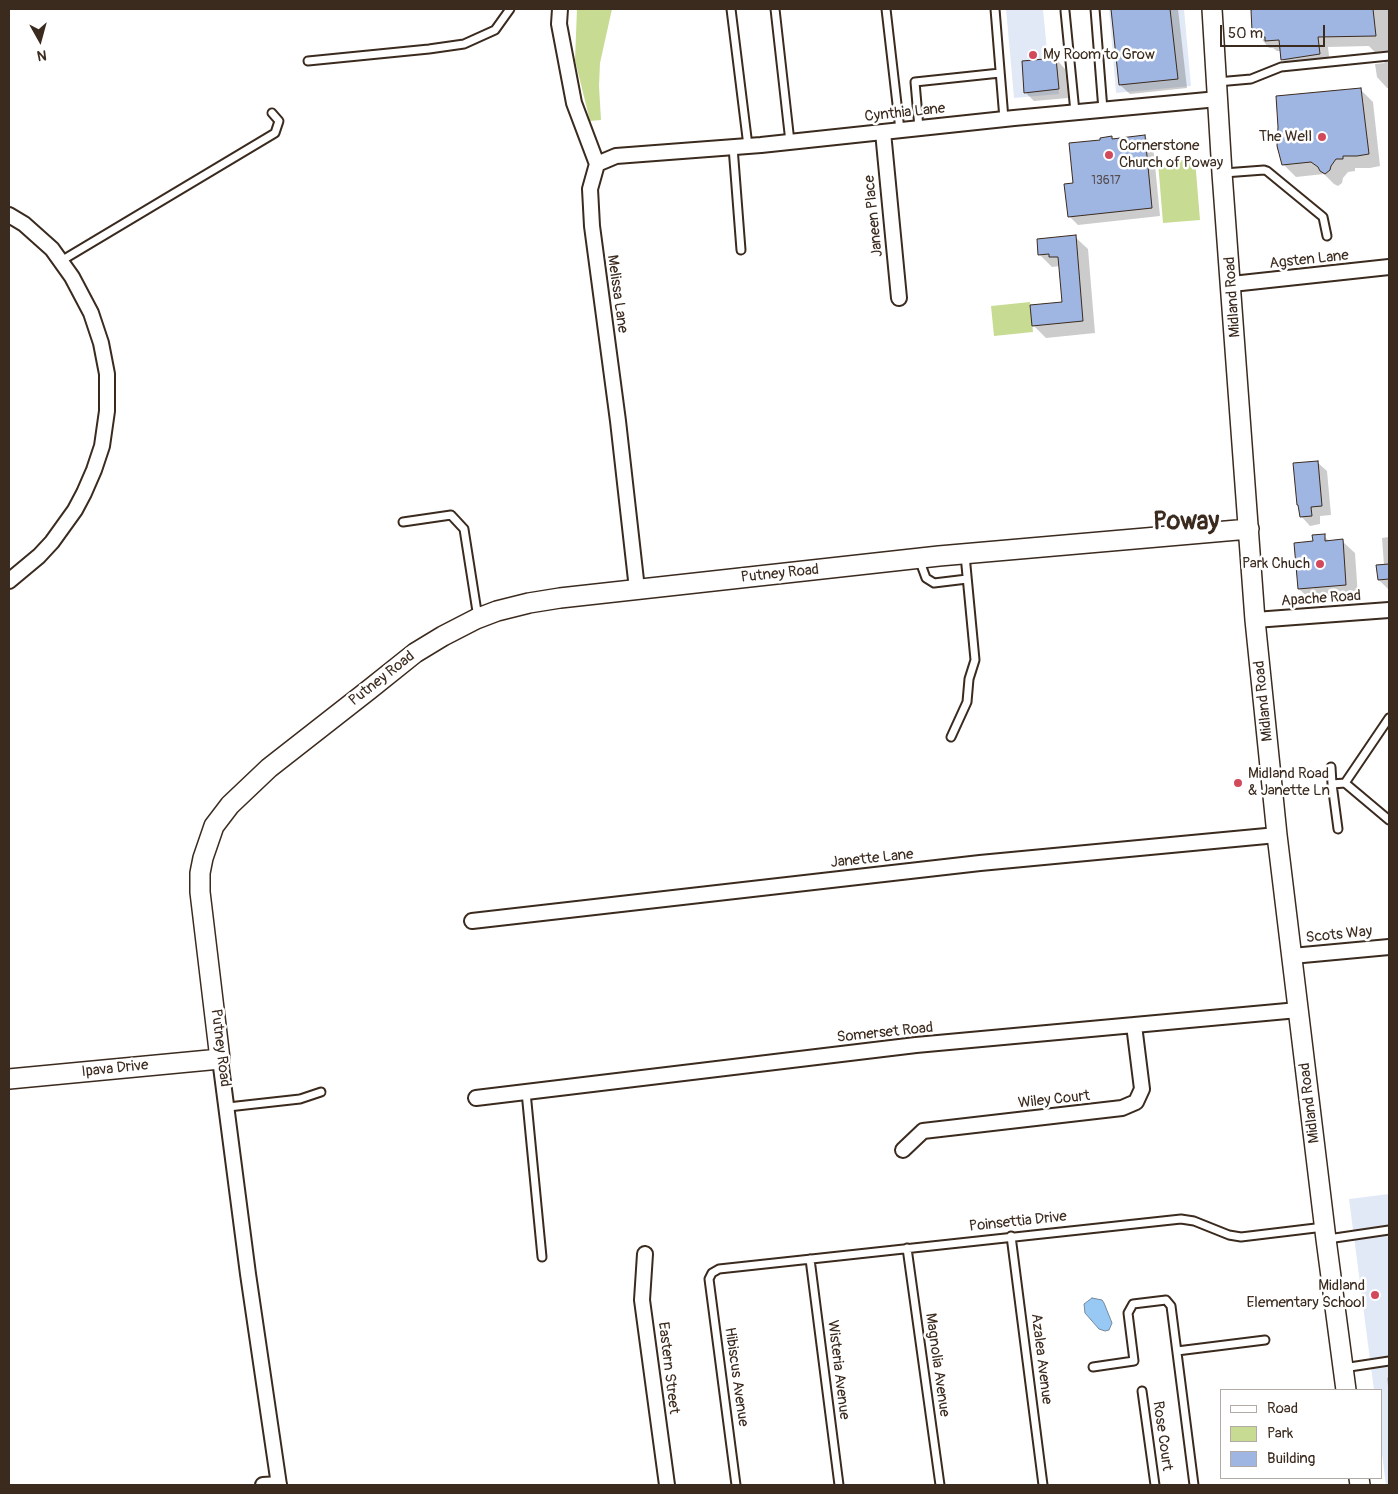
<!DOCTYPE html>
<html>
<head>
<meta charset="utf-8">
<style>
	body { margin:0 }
	#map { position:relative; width:1398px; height:1494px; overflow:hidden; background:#fff; font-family:Pangolin,sans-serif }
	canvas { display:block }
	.frame { position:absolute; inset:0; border:10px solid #3b2a1e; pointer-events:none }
	.legend { position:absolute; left:1220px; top:1389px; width:162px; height:90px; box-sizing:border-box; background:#fff; border:1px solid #b1aaa5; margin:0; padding:6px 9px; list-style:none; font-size:15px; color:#3b2a1e }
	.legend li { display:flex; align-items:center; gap:10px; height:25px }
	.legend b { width:25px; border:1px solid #b1aaa5 }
	.north { position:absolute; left:15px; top:15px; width:50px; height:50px; -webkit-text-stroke:4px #fff; paint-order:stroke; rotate:173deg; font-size:14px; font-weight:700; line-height:20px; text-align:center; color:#3b2a1e }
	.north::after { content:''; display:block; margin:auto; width:18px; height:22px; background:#3b2a1e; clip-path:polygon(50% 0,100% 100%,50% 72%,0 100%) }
	.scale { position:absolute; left:1220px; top:25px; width:105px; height:22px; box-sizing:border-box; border:2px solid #3b2a1e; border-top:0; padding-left:6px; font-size:15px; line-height:18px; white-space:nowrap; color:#3b2a1e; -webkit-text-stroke:4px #fff; paint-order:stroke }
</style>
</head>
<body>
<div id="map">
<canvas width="1398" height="1494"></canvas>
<div class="frame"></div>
<ul class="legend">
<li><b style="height:6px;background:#fff"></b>Road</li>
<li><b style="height:14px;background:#c7dc92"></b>Park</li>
<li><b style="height:14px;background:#9fb5e2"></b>Building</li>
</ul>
<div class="north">N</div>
<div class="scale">50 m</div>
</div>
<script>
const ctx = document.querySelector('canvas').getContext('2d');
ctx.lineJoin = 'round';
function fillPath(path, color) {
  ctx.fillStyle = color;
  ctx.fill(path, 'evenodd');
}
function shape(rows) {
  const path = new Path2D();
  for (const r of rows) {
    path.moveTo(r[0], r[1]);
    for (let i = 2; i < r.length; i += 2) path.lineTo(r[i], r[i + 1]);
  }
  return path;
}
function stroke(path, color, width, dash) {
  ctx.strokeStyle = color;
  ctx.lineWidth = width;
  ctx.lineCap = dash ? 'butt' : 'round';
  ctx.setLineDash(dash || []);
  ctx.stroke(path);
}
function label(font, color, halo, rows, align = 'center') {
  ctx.font = font + ' Pangolin,sans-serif';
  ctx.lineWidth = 5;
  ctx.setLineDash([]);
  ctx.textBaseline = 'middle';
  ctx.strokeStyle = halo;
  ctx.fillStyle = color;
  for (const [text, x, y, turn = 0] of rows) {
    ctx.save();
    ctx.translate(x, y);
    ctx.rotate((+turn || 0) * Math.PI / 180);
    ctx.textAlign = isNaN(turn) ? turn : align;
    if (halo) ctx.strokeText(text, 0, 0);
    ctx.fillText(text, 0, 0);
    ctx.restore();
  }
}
const built = shape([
	[1006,9,1043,9,1047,50,1052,50,1056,52,1059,94,1014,98],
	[1109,9,1184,9,1191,86,1116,93],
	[1389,1194,1389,1485,1386,1485,1382,1454,1382,1390,1374,1390,1349,1199]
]);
const green = shape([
	[577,9,612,9,600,63,599,86,601,120,590,121,575,60],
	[1195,159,1200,220,1163,223,1158,162],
	[1030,302,1033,332,994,336,991,306]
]);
const water = shape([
	[1092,1298,1102,1300,1104,1303,1112,1323,1109,1330,1105,1331,1099,1329,1085,1313,1084,1304,1092,1298]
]);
const shadow = shape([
	[1113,9,1178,9,1187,88,1130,94,1120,85],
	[1256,9,1389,9,1389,88,1387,88,1377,77,1375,64,1385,63,1369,46,1328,47,1330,65,1293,70,1282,59,1281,51,1277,51,1273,48,1269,48,1254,30],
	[1056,59,1065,69,1068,98,1034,101,1025,92],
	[1360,89,1373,102,1380,166,1370,168,1355,168,1355,171,1348,172,1343,178,1342,183,1338,186,1334,184,1324,174,1296,177,1283,164],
	[1145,137,1153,145,1160,216,1078,225,1069,216,1075,185,1101,141,1112,138,1114,140],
	[1075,237,1088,249,1095,333,1046,338,1033,325,1063,303,1060,266,1052,267,1039,254],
	[1317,462,1327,471,1331,515,1320,516,1320,524,1310,526,1301,516,1300,507,1298,505],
	[1324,536,1330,542,1342,541,1355,553,1358,597,1312,601,1299,589,1314,542],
	[1389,537,1389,589,1388,589,1379,580,1384,565,1382,538],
	[1389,1377,1389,1394,1387,1378]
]);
const building = shape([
	[1111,9,1170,9,1178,79,1119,85,1111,9],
	[1254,9,1373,9,1376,36,1318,37,1320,54,1281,60,1279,40,1265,41,1265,37,1257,38,1257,31,1252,31,1251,10,1254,9],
	[1056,58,1059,89,1024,93,1022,61,1056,58],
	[1361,88,1369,154,1357,156,1343,156,1343,159,1336,159,1331,166,1330,170,1325,174,1320,171,1318,167,1311,162,1282,165,1277,146,1278,127,1276,96,1361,88],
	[1145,135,1152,208,1068,217,1064,184,1073,183,1069,143,1100,140,1100,138,1112,136,1112,139,1145,135],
	[1076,235,1083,321,1032,326,1030,305,1062,302,1058,257,1049,257,1049,254,1038,255,1037,239,1076,235],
	[1318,461,1322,506,1311,507,1312,516,1300,517,1298,505,1297,505,1293,463,1318,461],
	[1325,534,1325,541,1343,539,1346,585,1298,589,1294,543,1313,541,1312,535,1325,534],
	[1389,564,1389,579,1378,580,1376,565,1389,564]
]);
const lane = shape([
	[731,9,748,146],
	[775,9,790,142],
	[886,9,900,130],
	[995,9,1004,119],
	[1095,9,1103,110],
	[1065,11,1075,112],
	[308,61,429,49,464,44,495,30,510,9],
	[1217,82,1251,79,1281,67,1389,56],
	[919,128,915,82,1000,73],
	[733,147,741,250],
	[1224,173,1264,170,1267,171,1323,217,1327,236],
	[61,261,275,133,279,121,272,113],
	[403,522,451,515,464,529,478,618],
	[919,559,926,578,934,583,967,579],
	[1389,718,1345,783,1389,820],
	[951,737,967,702,969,679,975,660,965,555],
	[1331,767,1332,784],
	[1338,829,1332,784,1345,783],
	[526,1092,542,1257],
	[228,1107,300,1099,321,1092],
	[1011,1236,1043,1485],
	[1328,1239,1389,1230],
	[907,1248,940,1485],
	[810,1259,839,1485],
	[1177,1351,1265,1340],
	[1093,1367,1134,1361,1128,1313,1133,1304,1166,1300,1171,1306,1194,1485],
	[1343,1368,1389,1361],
	[1142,1391,1155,1485],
	[736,1485,709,1279,712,1273,719,1269,1181,1219,1194,1221,1229,1235,1241,1237,1324,1227]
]);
const street = shape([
	[560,9,559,24,574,103,597,164,590,189,592,226,618,421,637,589],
	[883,132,899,298],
	[597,164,616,156,761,145,1014,118,1218,99],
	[9,215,24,224,52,249,72,277,91,313,101,343,107,374,107,411,102,446,94,470,84,493,75,510,52,542,39,556,9,581],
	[1232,284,1389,267],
	[1255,620,1389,610],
	[472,921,980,863,1277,835],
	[1292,956,1389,947],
	[220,1059,248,1274,279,1485],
	[476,1098,916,1045,1298,1010],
	[903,1150,923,1131,1122,1108,1136,1102,1142,1089,1134,1025],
	[645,1254,642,1300,667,1485],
	[263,1485,279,1484]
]);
const secondary = shape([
	[1212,9,1222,173,1255,620,1277,835,1326,1239,1346,1390],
	[9,1079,220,1059,200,892,200,873,203,858,214,826,230,805,269,768,370,689,415,653,443,636,476,619,497,611,529,603,560,598,939,556,1249,529],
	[1359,1478,1360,1485]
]);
const markers = [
	[1033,55,5,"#d1495b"],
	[1322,137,5,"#d1495b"],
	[1109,155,5,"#d1495b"],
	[1320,564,5,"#d1495b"],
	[1238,783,5,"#d1495b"],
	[1375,1295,5,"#d1495b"]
];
const numberNames = [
	["13617",1106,181]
];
const poiNames = [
	["My Room to Grow",1043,55],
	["The Well",1312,137,"right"],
	["Cornerstone",1119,146],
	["Church of Poway",1119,163],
	["Park Chuch",1310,564,"right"],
	["Midland Road",1248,774],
	["& Janette Ln",1248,791],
	["Midland",1365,1286,"right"],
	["Elementary School",1365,1303,"right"]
];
const streetNames = [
	["Cynthia Lane",905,113,-6],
	["Janeen Place",874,216,-96],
	["Agsten Lane",1309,260,-6],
	["Melissa Lane",617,294,82],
	["Midland Road",1233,297,-94],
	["Putney Road",780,574,-6],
	["Apache Road",1321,599,-4],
	["Putney Road",382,679,-38],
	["Midland Road",1264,701,-96],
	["Janette Lane",872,859,-6],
	["Scots Way",1339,935,-6],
	["Somerset Road",885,1033,-6],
	["Putney Road",220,1048,83],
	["Ipava Drive",115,1069,-6],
	["Wiley Court",1054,1100,-6],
	["Midland Road",1310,1103,-97],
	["Poinsettia Drive",1018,1222,-6],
	["Azalea Avenue",1041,1359,83],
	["Magnolia Avenue",937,1365,82],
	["Eastern Street",668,1368,83],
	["Wisteria Avenue",838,1370,83],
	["Hibiscus Avenue",736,1377,82],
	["Rose Court",1162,1436,82]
];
const townNames = [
	["Poway",1186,523]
];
fillPath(built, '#e2e9f6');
fillPath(green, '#c7dc92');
fillPath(water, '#98c9f4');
stroke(water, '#73899e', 1);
fillPath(shadow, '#0003');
fillPath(building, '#9fb5e2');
stroke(building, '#3b2a1e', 1);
stroke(lane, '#3b2a1e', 11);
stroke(street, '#3b2a1e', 18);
stroke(secondary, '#3b2a1e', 22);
stroke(lane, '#fff', 7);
stroke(street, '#fff', 14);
stroke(secondary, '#fff', 19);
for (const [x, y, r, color] of markers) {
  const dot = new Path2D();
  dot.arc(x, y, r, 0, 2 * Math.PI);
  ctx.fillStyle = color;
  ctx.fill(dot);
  stroke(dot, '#fff', 2);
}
label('12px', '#544d4f', null, numberNames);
label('15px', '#3b2a1e', '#fff', poiNames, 'left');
label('15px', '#3b2a1e', '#fff', streetNames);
label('bold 25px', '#3b2a1e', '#fff', townNames);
</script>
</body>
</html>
